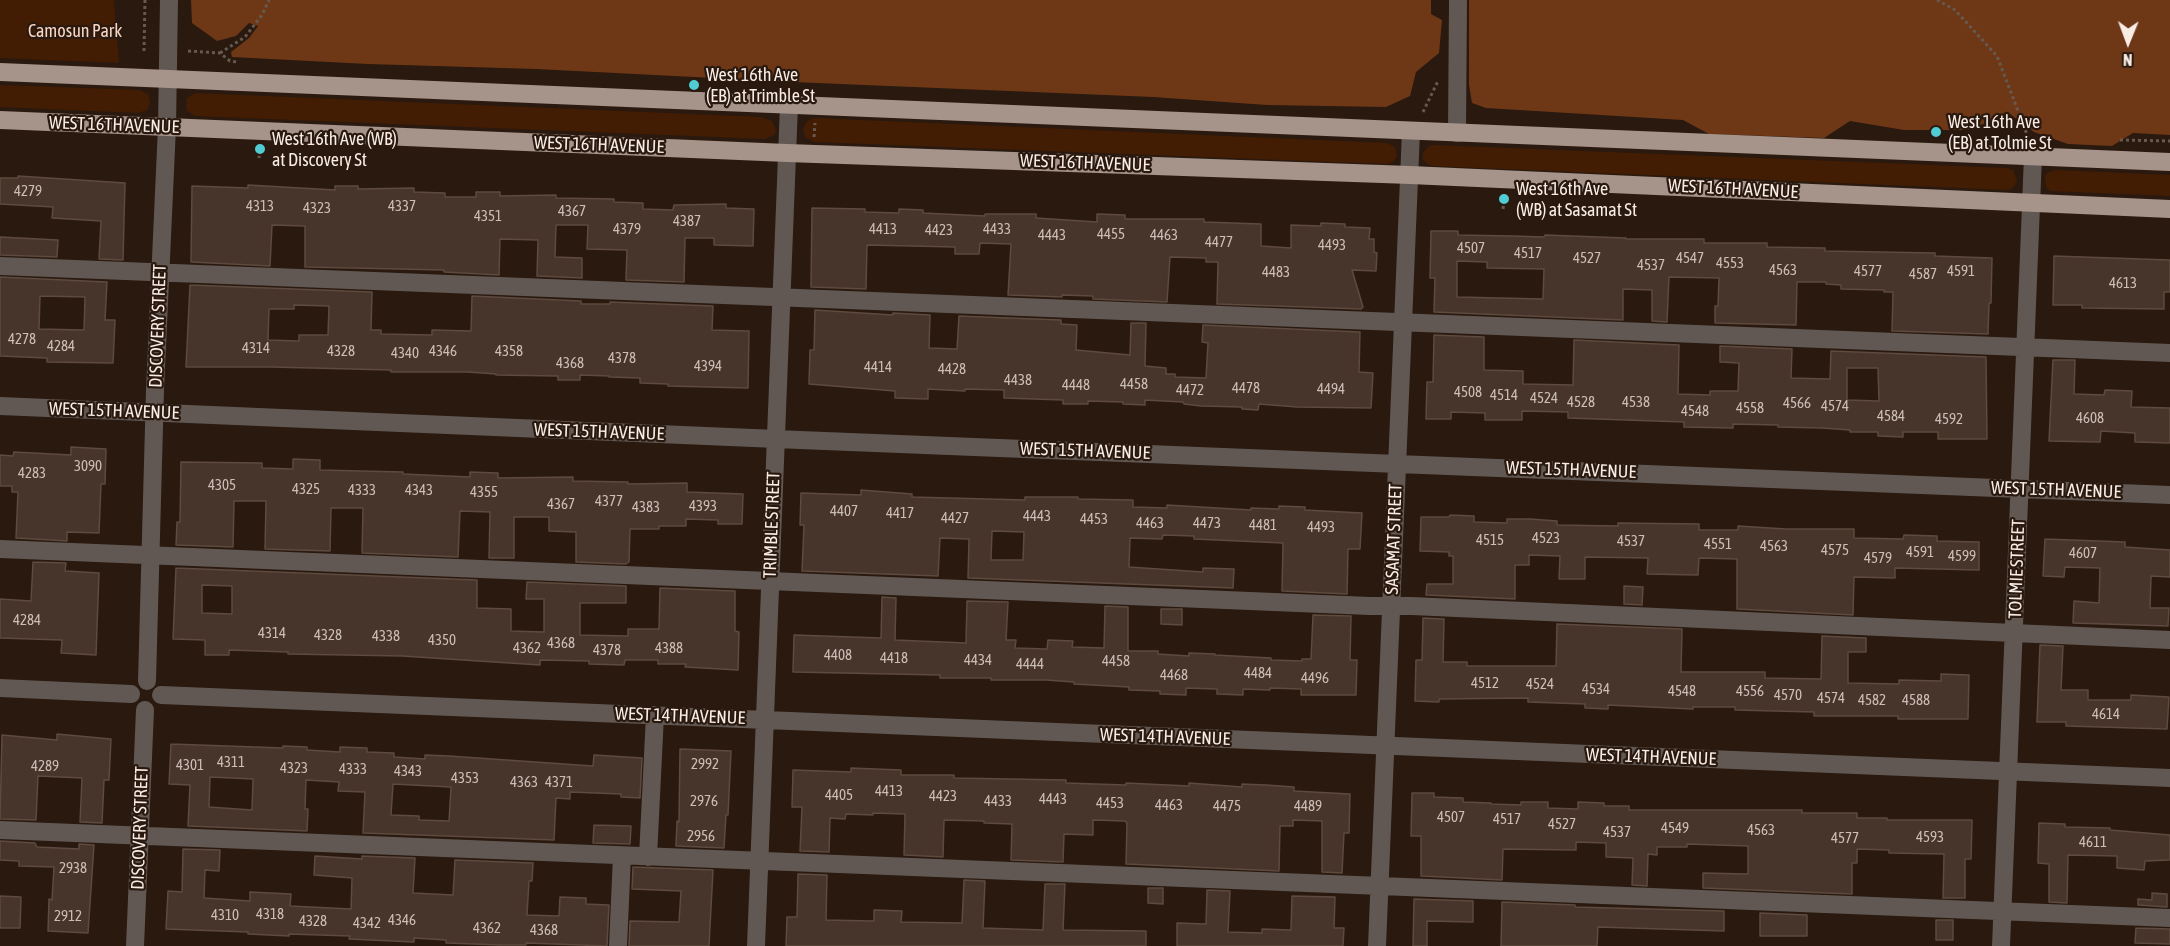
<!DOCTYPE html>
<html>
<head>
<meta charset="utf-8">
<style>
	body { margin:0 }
	#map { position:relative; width:2170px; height:946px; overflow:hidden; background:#29190f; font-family:"Asap Condensed",sans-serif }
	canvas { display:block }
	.north { position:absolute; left:2098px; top:12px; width:60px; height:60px; -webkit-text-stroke:4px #29190f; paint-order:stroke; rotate:181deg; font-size:16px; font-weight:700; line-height:24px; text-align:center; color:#f8ece5 }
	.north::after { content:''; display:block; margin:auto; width:21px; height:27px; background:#f8ece5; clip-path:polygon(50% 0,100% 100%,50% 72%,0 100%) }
</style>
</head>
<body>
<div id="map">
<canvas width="2170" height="946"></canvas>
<div class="north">N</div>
</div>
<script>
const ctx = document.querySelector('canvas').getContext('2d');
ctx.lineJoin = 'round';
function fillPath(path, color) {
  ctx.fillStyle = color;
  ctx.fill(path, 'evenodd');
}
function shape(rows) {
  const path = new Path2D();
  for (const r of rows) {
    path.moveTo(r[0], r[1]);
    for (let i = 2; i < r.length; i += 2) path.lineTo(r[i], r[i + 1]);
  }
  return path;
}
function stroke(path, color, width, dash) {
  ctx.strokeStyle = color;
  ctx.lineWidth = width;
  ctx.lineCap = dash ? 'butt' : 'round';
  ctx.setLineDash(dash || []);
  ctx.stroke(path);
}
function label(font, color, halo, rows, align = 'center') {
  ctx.font = font + ' "Asap Condensed",sans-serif';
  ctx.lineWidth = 4.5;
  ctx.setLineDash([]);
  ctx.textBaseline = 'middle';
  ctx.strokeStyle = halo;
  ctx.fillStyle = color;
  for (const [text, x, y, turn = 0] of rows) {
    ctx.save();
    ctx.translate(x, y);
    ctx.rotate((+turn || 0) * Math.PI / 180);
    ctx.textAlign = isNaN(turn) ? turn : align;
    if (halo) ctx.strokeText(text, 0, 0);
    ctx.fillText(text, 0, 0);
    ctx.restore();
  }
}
const green = shape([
	[0,0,114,0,119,63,0,58],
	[0,85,139,90,148,94,150,103,147,110,138,113,0,107],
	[195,93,761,117,772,121,776,130,774,135,765,139,195,116,187,111,186,107,187,98],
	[815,118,1387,143,1395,147,1397,156,1393,162,1386,164,814,142,805,137,803,129,807,121],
	[1434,145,2008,168,2013,170,2017,181,2013,188,2008,190,1432,166,1427,164,1423,160,1423,153,1429,146],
	[2055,170,2170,175,2170,196,2050,191,2046,187,2045,176,2047,173]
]);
const forest = shape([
	[191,0,1431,0,1431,14,1442,20,1439,53,1416,72,1410,96,1386,107,1267,105,1153,97,793,82,536,69,368,64,232,57,231,52,249,38,258,26,249,23,236,36,217,41,192,23],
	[1469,0,2170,0,2170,135,2133,133,2112,146,2068,144,2034,132,2010,114,1967,130,1904,130,1850,121,1824,138,1709,134,1683,120,1486,108,1472,103,1469,85]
]);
const building = shape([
	[18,176,125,183,123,260,99,259,101,221,52,218,53,207,0,204,0,178,18,178,18,176],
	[248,185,335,190,335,186,358,186,358,189,414,188,414,192,445,193,445,197,476,197,476,192,500,192,500,196,556,195,556,198,614,199,614,202,643,203,643,209,673,210,674,205,726,204,726,208,754,209,753,246,714,245,714,238,685,238,684,282,626,280,627,250,587,249,588,225,556,225,555,257,582,258,582,278,537,276,538,240,500,239,499,275,444,272,444,270,305,267,305,226,272,225,270,266,191,262,192,186,248,188,248,185],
	[812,208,865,209,865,212,899,213,899,209,923,210,923,213,985,216,985,214,1036,214,1036,218,1097,222,1097,214,1125,215,1125,219,1204,219,1204,222,1261,224,1261,246,1291,248,1291,225,1321,226,1321,223,1345,224,1345,227,1370,228,1369,239,1374,239,1374,252,1377,253,1376,271,1352,270,1363,307,1361,309,1217,304,1218,262,1206,262,1206,258,1170,257,1167,302,1093,299,1093,296,1062,295,1062,297,1008,295,1011,244,980,243,979,254,955,254,955,247,867,245,866,289,811,287,812,208],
	[1431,231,1458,231,1458,235,1512,236,1544,237,1545,235,1626,238,1626,239,1704,239,1704,243,1767,243,1767,247,1825,248,1825,251,1935,253,1935,256,1992,258,1991,303,1989,303,1988,334,1892,331,1893,292,1884,292,1884,290,1841,289,1841,285,1826,284,1826,282,1797,282,1796,325,1715,323,1715,306,1718,306,1719,278,1669,277,1667,322,1652,321,1652,290,1623,289,1623,320,1434,312,1435,278,1430,278,1431,231],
	[1457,261,1487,262,1487,268,1544,269,1543,299,1457,297,1457,261],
	[0,237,58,240,57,257,0,255,0,237],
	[2054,256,2170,260,2170,292,2164,292,2164,309,2082,308,2082,305,2053,305,2054,256],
	[0,277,107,282,105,320,115,320,113,363,47,362,47,358,0,356,0,277],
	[40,296,85,297,84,330,39,329,40,296],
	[190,285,372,292,371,330,381,330,381,334,432,335,432,330,471,331,472,296,581,301,581,304,610,304,610,302,713,306,712,330,749,331,748,388,668,386,668,384,640,383,640,378,609,377,609,376,580,375,580,380,558,380,558,376,496,375,496,374,468,372,391,372,391,370,271,367,186,367,190,285],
	[294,305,329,306,328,335,299,335,299,341,268,340,269,309,294,309,294,305],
	[815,310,893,315,893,313,930,315,929,348,957,349,959,316,1061,320,1061,324,1077,325,1076,350,1130,355,1131,323,1146,323,1145,366,1166,368,1166,374,1175,374,1175,377,1206,378,1208,343,1202,342,1203,325,1360,332,1359,372,1373,373,1371,408,1297,407,1259,404,1258,410,1242,409,1242,407,1201,406,1184,404,1183,402,1145,400,1145,405,1123,404,1123,402,1088,401,1088,404,1063,404,1063,400,1004,398,1004,390,965,389,965,391,928,389,928,399,895,398,895,391,809,384,810,350,814,350,815,310],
	[1434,335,1484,337,1484,370,1523,371,1523,384,1573,385,1574,340,1679,345,1678,394,1710,395,1710,391,1738,391,1739,363,1720,362,1720,346,1792,349,1791,378,1830,379,1831,351,1986,357,1987,439,1938,439,1938,432,1903,432,1903,437,1878,436,1878,432,1850,432,1850,430,1822,428,1778,427,1778,425,1733,424,1733,428,1684,427,1684,422,1568,418,1568,412,1522,411,1522,420,1485,420,1485,413,1451,412,1451,419,1426,419,1427,382,1433,382,1434,335],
	[1847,368,1878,368,1879,401,1847,400,1847,368],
	[2053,360,2075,360,2074,394,2104,395,2105,390,2132,391,2131,407,2170,408,2170,443,2135,442,2135,433,2101,431,2100,442,2049,441,2053,360],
	[71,447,106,449,105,484,101,484,99,533,67,532,67,541,16,538,18,492,12,492,12,486,0,486,0,455,13,456,14,452,71,455,71,447],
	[293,459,320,460,320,470,403,472,403,474,470,477,470,472,498,473,498,478,573,477,573,481,628,482,628,484,687,483,687,492,743,494,742,524,718,524,718,520,686,519,686,526,659,526,659,529,630,529,629,562,626,564,576,562,576,532,549,531,549,517,514,517,514,558,489,558,490,512,460,511,458,557,362,553,363,508,331,508,330,551,265,549,266,501,234,501,233,547,176,545,177,522,180,522,181,462,262,463,262,468,293,469,293,459],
	[861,490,912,494,912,497,1025,500,1025,497,1078,497,1078,499,1133,500,1133,507,1167,508,1167,505,1251,510,1251,508,1279,509,1279,506,1305,507,1305,510,1362,513,1360,549,1348,549,1347,594,1282,591,1283,543,1194,539,1194,536,1163,535,1162,539,1130,538,1129,567,1203,572,1203,568,1234,569,1233,588,968,578,969,539,940,538,938,576,802,571,804,525,800,525,801,493,861,495,861,490],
	[992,531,1024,532,1023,560,991,560,992,531],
	[1450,515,1474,516,1474,522,1507,523,1507,519,1530,519,1557,521,1557,525,1618,526,1618,523,1699,524,1699,530,1738,530,1738,526,1786,529,1854,529,1854,538,1903,539,1904,535,1937,536,1937,541,1979,542,1979,570,1895,568,1895,578,1854,577,1853,615,1737,609,1737,559,1699,558,1698,575,1647,574,1648,558,1585,557,1585,579,1559,579,1560,556,1529,555,1529,565,1515,565,1515,599,1426,595,1427,584,1453,584,1453,556,1449,556,1449,552,1420,551,1421,517,1449,517,1450,515],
	[2045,539,2125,542,2125,547,2170,550,2170,577,2151,576,2150,608,2169,608,2168,626,2073,623,2074,601,2099,603,2100,568,2065,567,2064,577,2043,576,2045,539],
	[33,562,66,563,65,571,99,573,96,655,61,653,62,640,0,638,0,599,31,601,33,562],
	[176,568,477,580,477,608,511,609,511,631,544,632,544,599,526,599,527,582,626,586,626,603,580,603,580,635,628,636,628,629,659,629,660,588,735,591,735,631,739,632,738,670,685,667,686,664,658,664,658,660,625,660,624,665,589,664,589,661,540,660,540,665,402,656,288,654,288,652,229,650,229,655,205,655,205,640,173,639,176,568],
	[202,585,232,586,232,614,202,613,202,585],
	[1624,586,1643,587,1642,605,1624,604,1624,586],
	[882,597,896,598,895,640,966,643,967,601,1008,602,1006,640,1016,640,1015,648,1047,649,1048,640,1073,641,1072,647,1104,648,1105,606,1128,607,1128,651,1158,651,1158,654,1189,656,1189,653,1215,654,1215,655,1271,658,1271,660,1302,661,1302,659,1311,659,1313,615,1351,616,1350,660,1357,660,1356,695,1301,695,1301,689,1270,688,1270,690,1243,689,1243,695,1217,694,1217,689,1186,688,1186,695,1160,694,1160,691,1129,690,1129,687,1074,684,1074,682,1046,680,991,680,991,678,940,678,940,675,793,672,794,635,881,638,882,597],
	[1161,609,1182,609,1182,625,1161,624,1161,609],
	[1423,618,1444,619,1443,662,1467,662,1467,666,1556,666,1557,624,1682,629,1681,672,1765,672,1765,678,1821,679,1822,636,1866,638,1866,652,1848,652,1848,683,1899,684,1899,680,1941,681,1941,674,1969,675,1968,719,1898,719,1898,716,1814,716,1814,712,1735,710,1735,707,1693,707,1693,709,1608,705,1608,709,1585,708,1585,704,1528,702,1528,698,1439,699,1439,702,1415,701,1416,660,1422,660,1423,618],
	[2040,645,2063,646,2061,690,2088,690,2088,700,2131,700,2131,695,2169,697,2167,729,2066,726,2066,722,2037,722,2040,645],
	[57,734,111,739,109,780,104,780,102,823,80,822,82,778,38,776,36,820,0,819,2,735,57,740,57,734],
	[171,744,283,748,283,746,307,747,307,750,340,752,340,747,367,748,367,752,394,753,394,757,425,759,425,755,449,756,593,766,594,755,642,758,640,798,621,797,621,794,570,792,570,799,556,798,554,840,363,833,365,792,338,791,339,782,306,780,305,809,308,809,307,831,188,826,190,785,169,784,171,744],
	[210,777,253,779,252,810,209,807,210,777],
	[393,784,451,787,449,821,419,820,419,816,391,815,393,784],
	[680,749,731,751,728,815,726,815,724,848,676,846,677,821,679,822,680,749],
	[851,768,901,770,901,775,954,775,954,778,1066,780,1066,783,1126,785,1126,783,1189,786,1189,783,1242,787,1242,784,1266,785,1294,787,1294,791,1350,794,1349,833,1344,833,1342,873,1322,872,1322,821,1293,820,1293,826,1280,826,1279,871,1126,864,1127,823,1125,821,1093,820,1093,835,1064,834,1063,862,1011,860,1012,824,984,823,984,821,944,820,943,857,904,855,905,814,873,813,873,815,846,814,845,819,830,818,829,852,800,851,802,807,792,807,793,770,851,772,851,768],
	[1412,793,1434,793,1434,797,1463,798,1463,802,1491,803,1491,804,1521,805,1521,802,1548,802,1548,808,1578,809,1578,802,1604,803,1604,806,1629,806,1629,810,1802,810,1802,813,1857,813,1857,818,1887,818,1887,820,1972,820,1971,859,1965,859,1965,898,1943,898,1944,854,1889,853,1889,850,1857,849,1857,863,1852,863,1852,894,1703,888,1703,873,1748,874,1748,846,1687,844,1687,847,1657,847,1657,855,1648,854,1647,886,1632,885,1633,858,1606,857,1606,843,1576,842,1576,850,1503,849,1502,880,1421,876,1421,836,1411,836,1412,793],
	[2039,823,2065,824,2065,827,2110,828,2110,830,2170,835,2170,860,2145,861,2144,870,2117,868,2117,856,2068,855,2067,903,2049,902,2049,864,2038,863,2039,823],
	[594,825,631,826,630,844,593,843,594,825],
	[0,841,35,843,37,847,79,849,79,844,94,845,88,933,48,931,49,899,52,900,54,867,19,866,19,861,0,860,0,841],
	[183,849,220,850,219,871,205,870,204,898,250,901,250,892,291,894,290,906,351,909,352,878,314,875,315,856,362,859,362,856,415,858,413,893,453,895,455,860,533,863,532,881,529,881,527,915,559,916,560,897,586,898,586,904,609,905,607,946,526,943,526,945,500,945,446,943,446,940,414,938,414,942,349,939,350,936,289,934,289,936,248,934,248,932,166,929,168,891,182,892,183,849],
	[633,867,713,870,709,946,629,946,630,921,679,922,681,891,632,889,633,867],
	[798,874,827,875,826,920,874,921,874,910,902,911,901,922,962,923,964,880,985,881,983,928,1043,930,1045,884,1065,884,1063,930,1146,931,1146,946,786,946,787,917,797,917,798,874],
	[1148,888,1163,888,1163,904,1148,903,1148,888],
	[1207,890,1230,891,1228,932,1262,933,1262,929,1291,930,1292,896,1335,897,1334,928,1344,928,1343,946,1177,946,1177,923,1206,924,1207,890],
	[2152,893,2167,894,2167,907,2138,905,2138,899,2152,900,2152,893],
	[0,896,21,897,20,928,0,928,0,896],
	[1414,899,1473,901,1473,922,1427,921,1427,946,1413,946,1414,899],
	[1502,902,1575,905,1575,907,1724,911,1724,931,1598,927,1597,946,1501,946,1502,902],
	[1760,913,1807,915,1807,936,1760,936,1760,913],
	[1936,920,1953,920,1953,940,1936,940,1936,920],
	[2136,928,2170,929,2170,944,2135,943,2136,928]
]);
const path = shape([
	[1937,0,1955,10,1997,56,2028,137],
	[144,51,145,0],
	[188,51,220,53,230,61,237,62],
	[220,53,245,37,262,15,269,0],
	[1423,112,1438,81],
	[814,137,815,123],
	[2120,140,2170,141],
	[259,158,260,149],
	[1503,209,1504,199]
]);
const minor = shape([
	[1457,133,1458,0],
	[0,266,2170,353],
	[0,406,800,440,2170,495],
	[0,549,1370,606,1412,606,2170,640],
	[147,681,155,390,167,127,169,0],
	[0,688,131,694],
	[161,695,2170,778],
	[0,830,2170,918],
	[648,857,655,715],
	[135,946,145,710],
	[618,946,622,856],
	[756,946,789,105],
	[1377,946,1411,131],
	[2001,946,2033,156]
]);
const major = shape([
	[0,72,2170,162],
	[0,120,787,153,1410,175,2170,209]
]);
const markers = [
	[694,85,6,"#51ccd3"],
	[1936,132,6,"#51ccd3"],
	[260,149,6,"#51ccd3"],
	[1504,199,6,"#51ccd3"]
];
const numberNames = [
	["4279",28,191],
	["4313",260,206],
	["4337",402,206],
	["4323",317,208],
	["4367",572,211],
	["4351",488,216],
	["4387",687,221],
	["4379",627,229],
	["4413",883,229],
	["4433",997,229],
	["4423",939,230],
	["4455",1111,234],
	["4443",1052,235],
	["4463",1164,235],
	["4477",1219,242],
	["4493",1332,245],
	["4507",1471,248],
	["4517",1528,253],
	["4527",1587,258],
	["4547",1690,258],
	["4553",1730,263],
	["4537",1651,265],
	["4563",1783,270],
	["4577",1868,271],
	["4591",1961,271],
	["4483",1276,272],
	["4587",1923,274],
	["4613",2123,283],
	["4278",22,339],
	["4284",61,346],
	["4314",256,348],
	["4328",341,351],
	["4346",443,351],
	["4358",509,351],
	["4340",405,353],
	["4378",622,358],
	["4368",570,363],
	["4394",708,366],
	["4414",878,367],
	["4428",952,369],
	["4438",1018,380],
	["4458",1134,384],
	["4448",1076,385],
	["4478",1246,388],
	["4494",1331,389],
	["4472",1190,390],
	["4508",1468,392],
	["4514",1504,395],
	["4524",1544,398],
	["4528",1581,402],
	["4538",1636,402],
	["4566",1797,403],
	["4574",1835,406],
	["4558",1750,408],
	["4548",1695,411],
	["4584",1891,416],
	["4608",2090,418],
	["4592",1949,419],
	["3090",88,466],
	["4283",32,473],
	["4305",222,485],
	["4325",306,489],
	["4333",362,490],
	["4343",419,490],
	["4355",484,492],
	["4377",609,501],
	["4367",561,504],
	["4393",703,506],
	["4383",646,507],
	["4407",844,511],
	["4417",900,513],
	["4443",1037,516],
	["4427",955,518],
	["4453",1094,519],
	["4463",1150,523],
	["4473",1207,523],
	["4481",1263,525],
	["4493",1321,527],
	["4523",1546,538],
	["4515",1490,540],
	["4537",1631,541],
	["4551",1718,544],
	["4563",1774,546],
	["4575",1835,550],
	["4591",1920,552],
	["4607",2083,553],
	["4599",1962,556],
	["4579",1878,558],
	["4284",27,620],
	["4314",272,633],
	["4328",328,635],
	["4338",386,636],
	["4350",442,640],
	["4368",561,643],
	["4362",527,648],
	["4388",669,648],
	["4378",607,650],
	["4408",838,655],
	["4418",894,658],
	["4434",978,660],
	["4458",1116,661],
	["4444",1030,664],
	["4484",1258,673],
	["4468",1174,675],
	["4496",1315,678],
	["4512",1485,683],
	["4524",1540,684],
	["4534",1596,689],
	["4548",1682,691],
	["4556",1750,691],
	["4570",1788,695],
	["4574",1831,698],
	["4582",1872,700],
	["4588",1916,700],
	["4614",2106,714],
	["4311",231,762],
	["2992",705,764],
	["4301",190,765],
	["4289",45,766],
	["4323",294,768],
	["4333",353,769],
	["4343",408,771],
	["4353",465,778],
	["4363",524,782],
	["4371",559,782],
	["4413",889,791],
	["4405",839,795],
	["4423",943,796],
	["4443",1053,799],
	["2976",704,801],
	["4433",998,801],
	["4453",1110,803],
	["4463",1169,805],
	["4475",1227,806],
	["4489",1308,806],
	["4507",1451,817],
	["4517",1507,819],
	["4527",1562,824],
	["4549",1675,828],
	["4563",1761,830],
	["4537",1617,832],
	["2956",701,836],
	["4593",1930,837],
	["4577",1845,838],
	["4611",2093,842],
	["2938",73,868],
	["4318",270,914],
	["4310",225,915],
	["2912",68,916],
	["4346",402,920],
	["4328",313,921],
	["4342",367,923],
	["4362",487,928],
	["4368",544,930]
];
const parkNames = [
	["Camosun Park",75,31]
];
const poiNames = [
	["West 16th Ave",706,75],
	["(EB) at Trimble St",706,96],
	["West 16th Ave",1948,122],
	["(EB) at Tolmie St",1948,143],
	["West 16th Ave (WB)",272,139],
	["at Discovery St",272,160],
	["West 16th Ave",1516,189],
	["(WB) at Sasamat St",1516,210]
];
const streetNames = [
	["WEST 16TH AVENUE",114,125,2],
	["WEST 16TH AVENUE",599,145,2],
	["WEST 16TH AVENUE",1085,163,2],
	["WEST 16TH AVENUE",1733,189,3],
	["DISCOVERY STREET",158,326,-88],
	["WEST 15TH AVENUE",114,411,2],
	["WEST 15TH AVENUE",599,432,2],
	["WEST 15TH AVENUE",1085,451,2],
	["WEST 15TH AVENUE",1571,470,2],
	["WEST 15TH AVENUE",2056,490,2],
	["TRIMBLE STREET",772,525,-88],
	["SASAMAT STREET",1394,539,-88],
	["TOLMIE STREET",2017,569,-88],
	["WEST 14TH AVENUE",680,716,2],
	["WEST 14TH AVENUE",1165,737,2],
	["WEST 14TH AVENUE",1651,757,2],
	["DISCOVERY STREET",140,828,-88]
];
fillPath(green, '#431d03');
fillPath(forest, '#6e3817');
fillPath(building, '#47352b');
stroke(building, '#5e4a3f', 1.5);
stroke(path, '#685950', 3, [3, 3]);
stroke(minor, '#615853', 18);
stroke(major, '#a69389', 18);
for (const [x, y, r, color] of markers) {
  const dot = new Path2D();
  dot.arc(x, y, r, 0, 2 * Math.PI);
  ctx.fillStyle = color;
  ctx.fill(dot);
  stroke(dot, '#29190f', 2);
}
label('15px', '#ccbeb6', null, numberNames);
label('18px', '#f8d5c2', '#29190f', parkNames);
label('18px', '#f8ece5', '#29190f', poiNames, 'left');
label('18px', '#f8ece5', '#29190f', streetNames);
</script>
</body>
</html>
